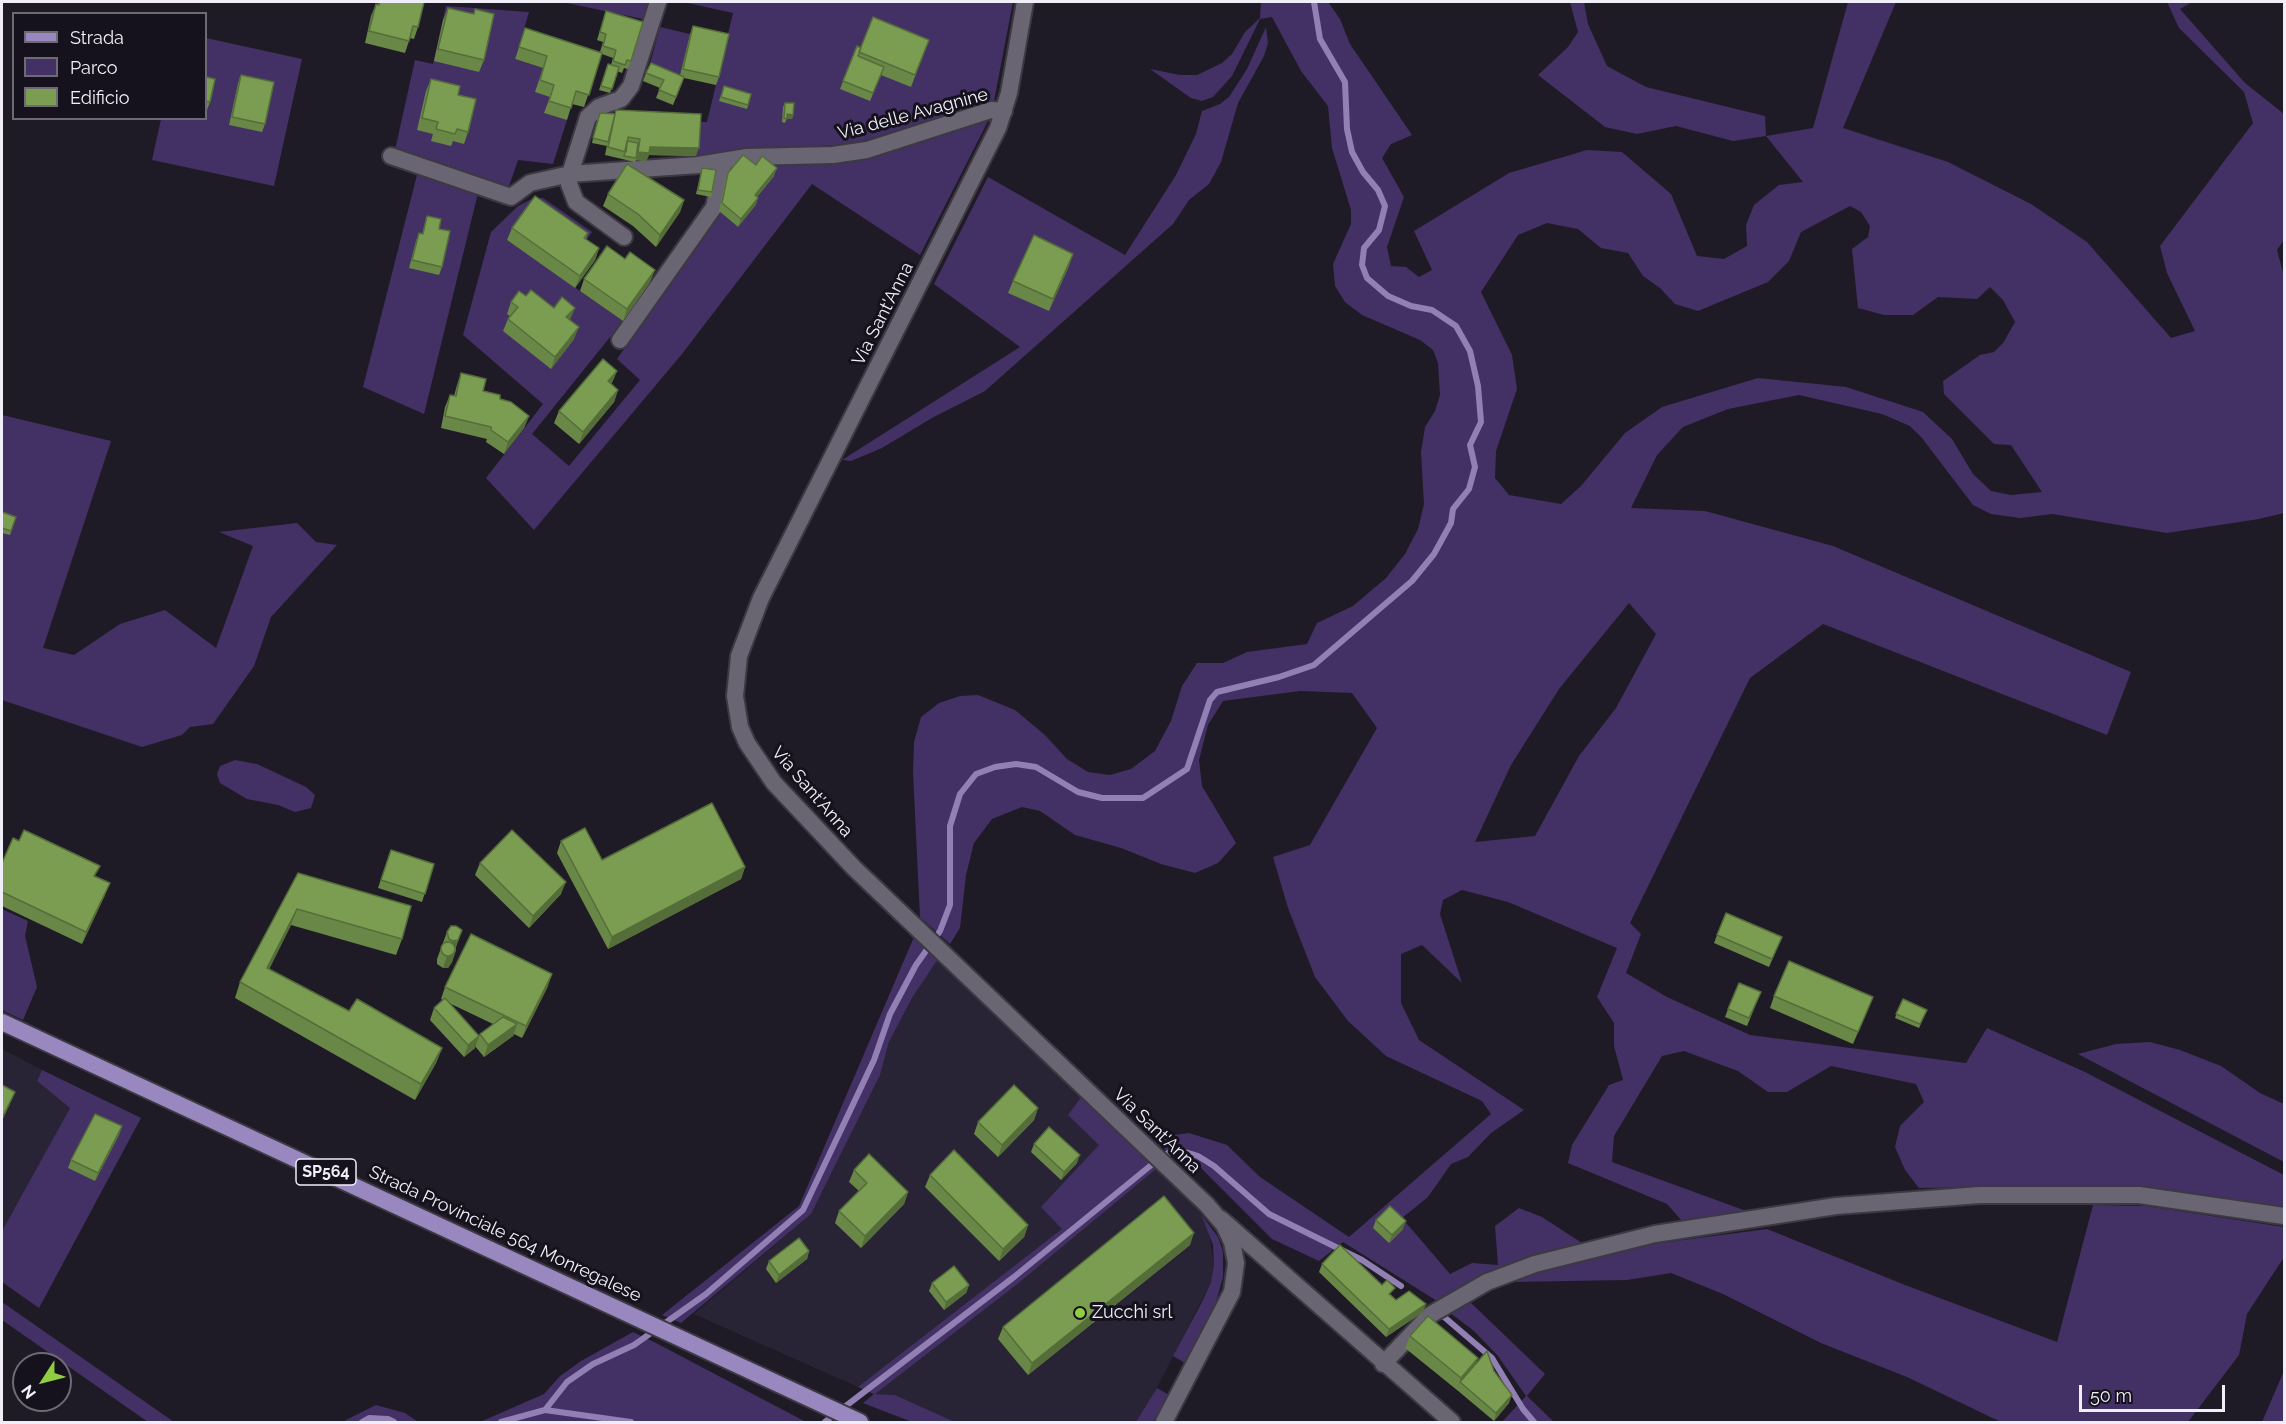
<!DOCTYPE html>
<html>
<head>
<meta charset="utf-8">
<style>
	body { margin:0 }
	#map { position:relative; width:2286px; height:1424px; overflow:hidden; background:#1f1b26; font-family:Raleway,sans-serif }
	canvas { display:block }
	.frame { position:absolute; inset:0; border:3px solid #f0eef6; pointer-events:none }
	.legend { position:absolute; left:12px; top:12px; width:195px; height:108px; box-sizing:border-box; background:#15121d; border:2px solid #6d6a74; margin:0; padding:8px 10px; list-style:none; font-size:18px; color:#f0eef6 }
	.legend li { display:flex; align-items:center; gap:12px; height:30px }
	.legend b { width:30px; border:2px solid #6d6a74 }
	.north { position:absolute; left:12px; top:1352px; width:60px; height:60px; box-sizing:border-box; background:#15121d; border:2px solid #6d6a74; border-radius:50%; rotate:234deg; font-size:16px; font-weight:700; line-height:24px; text-align:center; color:#f0eef6 }
	.north::after { content:''; display:block; margin:auto; width:21px; height:27px; background:#91cd40; clip-path:polygon(50% 0,100% 100%,50% 72%,0 100%) }
	.scale { position:absolute; left:2079px; top:1385px; width:146px; height:27px; box-sizing:border-box; border:3px solid #f0eef6; border-top:0; padding-left:8px; font-size:18px; line-height:21px; white-space:nowrap; color:#f0eef6; -webkit-text-stroke:4px #15121d; paint-order:stroke }
</style>
</head>
<body>
<div id="map">
<canvas width="2286" height="1424"></canvas>
<div class="frame"></div>
<ul class="legend">
<li><b style="height:8px;background:#9987c0"></b>Strada</li>
<li><b style="height:16px;background:#433065"></b>Parco</li>
<li><b style="height:16px;background:#7a9d52"></b>Edificio</li>
</ul>
<div class="north">N</div>
<div class="scale">50 m</div>
</div>
<script>
const ctx = document.querySelector('canvas').getContext('2d');
ctx.lineJoin = 'round';
function fillPath(path, color) {
  ctx.fillStyle = color;
  ctx.fill(path, 'evenodd');
}
function shape(rows) {
  const path = new Path2D();
  for (const r of rows) {
    if (r.length === 3) {
      path.moveTo(r[0] + r[2], r[1]);
      path.arc(r[0], r[1], r[2], 0, 2 * Math.PI);
      continue;
    }
    path.moveTo(r[0], r[1]);
    for (let i = 2; i < r.length; i += 2) path.lineTo(r[i], r[i + 1]);
  }
  return path;
}
function stroke(path, color, width, dash) {
  ctx.strokeStyle = color;
  ctx.lineWidth = width;
  ctx.lineCap = dash ? 'butt' : 'round';
  ctx.setLineDash(dash || []);
  ctx.stroke(path);
}
function label(font, color, halo, rows, align = 'center') {
  ctx.font = font + ' Raleway,sans-serif';
  ctx.lineWidth = 6;
  ctx.setLineDash([]);
  ctx.textBaseline = 'middle';
  ctx.strokeStyle = halo;
  ctx.fillStyle = color;
  for (const [text, x, y, turn = 0] of rows) {
    ctx.save();
    ctx.translate(x, y);
    ctx.rotate((+turn || 0) * Math.PI / 180);
    ctx.textAlign = isNaN(turn) ? turn : align;
    if (halo) ctx.strokeText(text, 0, 0);
    ctx.fillText(text, 0, 0);
    ctx.restore();
  }
}
const built = shape([
	[938,959,1187,1198,1201,1214,1208,1227,1214,1265,1211,1282,1150,1401,1136,1422,955,1422,895,1395,874,1394,694,1314,811,1214,880,1075,889,1042,912,998],
	[2,1049,42,1070,37,1081,70,1108,2,1231]
]);
const green = shape([
	[562,2,649,2,643,19],
	[683,2,1013,2,994,101,853,144,742,150,696,156,698,122,707,122,733,13],
	[1261,2,1328,2,1340,19,1350,44,1412,135,1391,144,1382,158,1404,197,1387,247,1391,266,1406,267,1419,277,1432,270,1414,231,1509,173,1587,150,1622,152,1671,194,1697,256,1724,259,1747,246,1746,225,1754,205,1779,185,1803,182,1766,136,1733,141,1676,126,1637,134,1605,127,1538,75,1568,47,1578,32,1570,2,1584,2,1588,24,1607,66,1646,87,1765,116,1766,136,1813,128,1848,2,1896,2,1843,128,1948,162,2031,204,2087,242,2171,338,2195,331,2167,273,2160,246,2253,123,2244,92,2179,28,2167,2,2192,2,2180,9,2245,83,2284,114,2284,240,2277,250,2284,276,2284,513,2259,519,2167,533,2053,514,2020,518,1991,514,1973,505,1922,438,1910,426,1882,414,1799,395,1728,409,1683,427,1657,455,1631,508,1705,511,1833,546,2131,672,2107,735,1823,624,1750,678,1630,923,1641,934,1626,973,1667,997,1750,1035,1966,1063,1987,1028,2085,1072,2284,1175,2284,1207,2128,1185,1919,1188,1905,1170,1895,1147,1900,1126,1924,1102,1916,1084,1831,1066,1787,1092,1768,1092,1738,1071,1684,1051,1662,1056,1614,1136,1612,1162,1749,1212,1682,1221,1667,1204,1568,1163,1572,1145,1609,1085,1623,1080,1614,1046,1614,1023,1597,997,1617,948,1508,902,1462,890,1443,900,1440,914,1462,983,1422,945,1401,954,1401,1003,1419,1040,1524,1110,1491,1133,1468,1157,1451,1164,1428,1197,1402,1218,1450,1274,1472,1263,1498,1265,1495,1226,1519,1208,1542,1217,1582,1243,1507,1266,1437,1301,1343,1242,1319,1261,1272,1239,1199,1166,1182,1163,1158,1144,1167,1136,1189,1133,1227,1145,1260,1177,1349,1237,1491,1114,1482,1101,1386,1056,1348,1021,1315,977,1288,908,1273,857,1310,845,1377,728,1352,693,1300,691,1223,701,1208,725,1199,760,1202,786,1236,843,1218,863,1195,873,1161,864,1121,848,1075,835,1040,811,1022,807,992,819,974,843,966,875,960,928,950,944,920,917,913,772,914,742,921,717,939,703,960,696,978,695,1015,710,1045,735,1067,759,1088,772,1110,775,1131,769,1155,751,1171,721,1182,686,1197,663,1223,663,1247,652,1307,644,1317,623,1353,606,1386,578,1405,554,1418,529,1424,504,1421,452,1425,427,1435,411,1440,395,1438,363,1433,350,1420,340,1362,315,1345,302,1335,286,1333,264,1351,224,1351,210,1332,148,1328,106,1301,71,1272,17,1260,19,1232,76,1213,97,1202,101,1191,98,1150,69,1180,75,1197,75,1222,63,1232,54,1245,32,1260,18],
	[1850,206,1861,212,1870,226,1868,237,1852,249,1858,308,1884,315,1913,315,1938,297,1977,299,1990,287,2003,300,2015,322,2003,343,1994,352,1980,355,1943,381,1944,394,1994,444,2011,445,2042,492,2011,495,1991,491,1973,474,1952,439,1923,412,1846,387,1758,378,1662,407,1625,433,1581,486,1561,504,1509,495,1495,478,1496,451,1517,389,1512,355,1481,292,1518,235,1547,223,1578,229,1601,248,1628,253,1643,276,1660,288,1675,304,1698,311,1768,282,1789,261,1801,232],
	[1629,603,1656,634,1616,708,1579,756,1535,836,1475,842,1511,765,1559,689],
	[446,6,529,12,515,59,543,68,550,97,567,120,553,164,518,160,508,189,395,150,415,60,433,64],
	[660,27,690,34,678,84,648,71],
	[1266,27,1268,43,1264,56,1238,103,1221,162,1209,184,1189,200,1173,224,985,391,932,418,882,448,851,461,842,460,1020,347,934,284,988,177,1125,255,1176,175,1196,134,1202,111,1220,104,1229,97,1247,69],
	[206,38,302,59,274,186,152,160,161,119,206,118],
	[988,121,920,255,812,184,682,354,534,530,486,478,543,404,463,335,491,232,518,206,534,198,543,198,592,232,583,245,507,240,623,321,532,434,569,466,640,380,617,359,719,211,738,227,755,206,759,164,822,164,865,159],
	[418,171,478,193,424,414,363,387],
	[2,415,111,441,43,648,74,655,120,624,165,610,216,648,253,546,219,532,297,523,316,542,337,545,271,617,254,666,213,724,190,727,182,735,142,747,2,700],
	[235,760,257,764,306,787,315,795,311,808,295,812,278,805,247,799,220,783,217,774,220,766],
	[2,909,28,921,25,936,37,987,23,1020,2,1010],
	[914,937,938,959,912,998,889,1042,880,1075,811,1214,681,1323,662,1315,799,1206],
	[2150,1042,2180,1050,2221,1066,2260,1093,2284,1104,2284,1162,2078,1054,2116,1044],
	[42,1070,141,1118,39,1308,2,1282,2,1231,70,1108,37,1081],
	[1082,1096,1157,1168,1016,1285,875,1394,895,1395,955,1422,912,1422,863,1403,874,1394,858,1387,1062,1229,1041,1207,1099,1145,1068,1115],
	[2093,1205,2146,1206,2284,1227,2284,1257,2247,1314,2239,1355,2188,1422,2001,1422,1907,1377,1821,1343,1723,1294,1671,1273,1627,1280,1511,1282,1566,1263,1629,1247,1767,1229,1905,1285,2057,1342],
	[1201,1214,1218,1237,1223,1251,1223,1277,1214,1309,1185,1363,1173,1356,1202,1302,1211,1282,1214,1265,1213,1245],
	[1469,1301,1545,1374,1527,1396,1554,1422,1502,1422,1526,1396,1498,1356,1474,1331,1449,1312],
	[2,1302,174,1422,148,1422,2,1320],
	[633,1332,656,1343,806,1422,480,1422,544,1394,560,1376,581,1361],
	[2284,1371,2284,1422,2262,1422],
	[1157,1388,1169,1395,1156,1419,1153,1422,1136,1422],
	[376,1405,405,1413,418,1422,342,1422]
]);
const stream = shape([
	[1443,1316,1492,1358,1523,1409,1534,1422],
	[545,1410,631,1422],
	[362,1422,369,1418,388,1419,394,1422],
	[501,1422,545,1410,567,1382,593,1364,634,1345,706,1294,803,1210,874,1060,890,1014,916,965,940,931,950,905,950,826,960,794,976,774,995,767,1016,764,1036,767,1078,792,1102,798,1143,798,1187,769,1210,700,1217,692,1279,677,1314,665,1412,581,1434,554,1451,523,1453,509,1469,489,1475,467,1470,445,1481,422,1478,386,1470,351,1456,326,1432,310,1411,306,1388,296,1367,278,1362,265,1364,248,1379,230,1385,206,1378,190,1363,172,1352,152,1347,129,1345,82,1320,39,1314,2],
	[825,1422,1014,1277,1150,1166,1168,1153,1179,1150,1198,1156,1214,1166,1269,1214,1362,1260,1401,1286]
]);
const minor = shape([
	[391,156,511,197,530,183,570,174,698,165,747,157,833,155,867,150,991,110,1004,111],
	[624,237,576,202,569,184,570,174,588,117,599,107,621,99,631,86,658,2],
	[620,340,714,207,724,161],
	[1221,1219,1452,1422],
	[1383,1364,1430,1315,1487,1282,1535,1264,1655,1234,1836,1206,1980,1195,2139,1195,2284,1216]
]);
const tertiary = shape([
	[1025,2,1009,93,998,128,761,598,739,656,735,696,740,727,747,743,774,783,854,868,1207,1205,1224,1225,1232,1242,1236,1263,1232,1292,1164,1422]
]);
const primary = shape([
	[2,1022,860,1422]
]);
const wall = shape([
	[378,2,424,2,418,27,414,39,410,38,405,53,365,43,371,16,376,4,378,4],
	[448,8,473,14,475,9,484,60,479,72,434,61,443,20],
	[606,11,631,61,628,69,624,68,622,73,617,71,610,93,599,90,608,64,611,65,613,58,602,54,584,107,572,104,567,120,544,113,550,97,535,92,543,68,515,59,525,28,600,52,603,42,597,40],
	[693,26,719,77,716,85,684,78,673,105,656,98,660,88,643,81,646,73,680,75,690,34],
	[929,40,911,87,881,75,870,101,840,89,857,46,861,48],
	[241,75,265,124,262,132,229,125,238,83],
	[206,77,210,102,207,110,206,110],
	[431,79,458,95,468,132,464,144,453,141,451,146,431,141,433,134,417,130,426,91],
	[724,86,751,94,747,109,719,101],
	[785,103,793,115,792,119,787,118,785,123,782,122,783,107],
	[616,110,696,156,649,155,646,161,636,160,635,162,605,155,607,145,607,146,592,143,598,117,615,114],
	[756,165,774,176,757,197,758,198,755,206,738,227,719,211,725,181,728,173],
	[702,168,712,192,711,197,696,194],
	[608,194,684,200,680,212,656,247,633,226,603,206],
	[427,216,439,229,442,267,439,275,409,268,416,241,419,233,422,234],
	[512,228,588,233,586,239,599,248,595,260,575,288,507,240],
	[1069,266,1049,311,1008,293,1013,281],
	[584,279,650,282,623,321,580,291],
	[526,296,570,320,574,339,551,369,503,331,508,319,510,316,507,314,511,302],
	[617,371,611,384,618,390,614,402,579,444,554,423,559,411],
	[461,373,483,391,529,416,524,428,504,454,486,442,487,439,441,428,445,407,450,395,454,396,457,385],
	[2,512,16,517,10,535,2,533],
	[561,841,602,860,745,867,741,879,608,949,557,853],
	[391,850,434,864,422,902,378,888],
	[2,863,96,877,105,895,82,944,2,906],
	[480,863,561,894,529,928,475,875],
	[298,873,402,939,396,955,291,925,269,969,349,1011,442,1048,436,1063,415,1100,235,998,240,982],
	[462,930,456,947,456,950,452,962,448,968,443,968,437,964,437,959,447,932],
	[1717,935,1782,937,1769,967,1714,943],
	[548,986,522,1038,514,1034,513,1036,484,1057,475,1046,475,1048,464,1057,430,1020,434,1008,443,1000,441,999,445,987],
	[449,1003,493,1024,480,1034,479,1036],
	[1761,992,1747,1026,1725,1017,1728,1009],
	[1774,996,1868,1009,1853,1044,1770,1008],
	[1903,999,1927,1010,1919,1028,1895,1018],
	[1038,1108,1034,1120,998,1157,974,1134,978,1122],
	[122,1126,119,1135,95,1181,68,1168,71,1160],
	[1034,1144,1077,1163,1061,1180,1031,1152],
	[854,1170,908,1192,904,1204,861,1248,835,1223,839,1211,859,1191,849,1182],
	[930,1175,1028,1225,1024,1237,999,1261,925,1187],
	[1376,1220,1403,1229,1389,1243,1373,1228],
	[1190,1245,1028,1375,998,1339,1003,1327],
	[809,1251,807,1259,776,1283,766,1269,769,1261],
	[1322,1264,1382,1285,1396,1300,1423,1312,1386,1337,1319,1272],
	[932,1283,969,1285,966,1293,944,1310,929,1291],
	[1410,1336,1477,1363,1509,1403,1494,1421,1457,1390,1405,1348]
]);
const shadedWall = shape([
	[787,114,793,115,792,119,785,118],
	[650,147,699,148,696,156,649,155,646,161,636,160,638,152],
	[777,168,774,176,752,203,755,195],
	[758,198,755,206,738,227,741,219],
	[684,200,680,212,656,247,660,235],
	[599,248,595,260,575,288,580,276],
	[1073,254,1069,266,1049,311,1053,299],
	[655,270,650,282,623,321,627,309],
	[575,308,570,320,562,329,566,317],
	[579,327,574,339,551,369,555,357],
	[617,371,612,383,603,393,608,381],
	[618,390,614,402,579,444,583,432],
	[529,416,524,428,504,454,508,442],
	[745,867,741,879,608,949,612,937],
	[566,882,561,894,529,928,533,916],
	[110,883,105,895,82,944,86,932],
	[297,909,291,925,262,984,267,968],
	[458,940,454,952,449,953,453,941],
	[456,950,452,962,448,968,443,968,447,956],
	[552,974,548,986,522,1038,526,1026],
	[517,1024,513,1036,484,1057,488,1045],
	[479,1036,475,1048,464,1057,468,1045],
	[442,1048,436,1063,415,1100,421,1084],
	[15,1092,10,1104,2,1121,2,1118],
	[1038,1108,1034,1120,998,1157,1002,1145],
	[122,1126,119,1135,95,1181,98,1173],
	[1080,1155,1077,1163,1061,1180,1064,1172],
	[908,1192,904,1204,861,1248,865,1236],
	[1406,1221,1403,1229,1389,1243,1392,1235],
	[1028,1225,1024,1237,999,1261,1003,1249],
	[1194,1233,1190,1245,1028,1375,1032,1363],
	[809,1251,807,1259,776,1283,779,1275],
	[969,1285,966,1293,944,1310,946,1302],
	[1426,1304,1423,1312,1386,1337,1389,1329],
	[1478,1358,1474,1370,1460,1382,1457,1390,1461,1378],
	[1512,1395,1509,1403,1494,1421,1496,1413]
]);
const building = shape([
	[380,2,424,2,418,27,413,26,409,41,369,31,376,4,379,5,380,2],
	[448,8,474,14,475,9,494,14,484,60,438,49,448,8],
	[606,11,643,22,631,61,627,60,625,65,613,61,616,50,603,46,606,34,600,32,606,11],
	[873,17,929,40,915,75,859,52,873,17],
	[693,26,729,34,719,77,683,69,693,26],
	[525,28,602,53,589,95,576,91,571,108,549,101,554,85,540,80,547,56,519,47,525,28],
	[857,46,861,48,858,56,884,67,873,93,843,81,857,46],
	[651,63,684,77,676,97,659,90,664,80,646,73,651,63],
	[608,64,619,67,612,89,601,86,608,64],
	[241,75,274,82,265,124,232,117,241,75],
	[206,77,215,79,210,102,206,101,206,77],
	[431,79,460,86,458,95,476,99,468,132,457,129,455,134,436,129,438,122,422,118,431,79],
	[724,86,751,94,748,105,721,97,724,86],
	[785,103,794,103,793,115,787,114,787,119,784,118,785,103],
	[616,110,701,114,699,148,650,147,649,153,638,152,640,139,628,137,626,152,608,147,616,110],
	[600,113,615,114,608,142,593,138,600,113],
	[627,141,638,143,636,158,624,156,627,141],
	[743,155,756,165,762,156,777,168,755,195,758,198,741,219,722,203,728,173,743,155],
	[627,164,684,200,660,235,638,214,608,194,627,164],
	[702,168,716,170,712,192,698,190,702,168],
	[535,196,588,233,584,238,599,248,580,276,512,228,535,196],
	[427,216,441,219,439,229,450,231,442,267,412,260,419,233,423,234,427,216],
	[1034,235,1073,254,1053,299,1013,281,1034,235],
	[607,246,625,259,630,252,655,270,627,309,584,279,607,246],
	[531,290,554,308,562,297,575,308,566,317,579,327,555,357,508,319,518,307,511,302,519,291,526,296,531,290],
	[603,359,617,371,608,381,618,390,583,432,559,411,603,359],
	[461,373,486,379,483,391,500,395,500,399,511,402,529,416,508,442,491,430,491,427,445,416,450,395,456,396,461,373],
	[2,512,16,517,11,531,2,528,2,512],
	[712,803,745,867,612,937,561,841,585,828,602,860,712,803],
	[24,830,100,866,94,876,110,883,86,932,2,892,2,863,13,838,19,841,24,830],
	[512,830,566,882,533,916,480,863,512,830],
	[391,850,434,864,425,894,381,880,391,850],
	[298,873,411,906,402,939,297,909,267,968,349,1011,357,999,442,1048,421,1084,240,982,298,873],
	[1726,913,1782,937,1772,959,1717,935,1726,913],
	[451,926,456,926,462,930,458,940,453,941,449,939,447,932,451,926],
	[471,934,552,974,526,1026,445,987,471,934],
	[448,949,7],
	[1789,961,1873,997,1858,1032,1774,996,1789,961],
	[1739,983,1761,992,1749,1018,1728,1009,1739,983],
	[445,998,479,1036,468,1045,434,1008,445,998],
	[1903,999,1927,1010,1920,1024,1896,1014,1903,999],
	[503,1017,517,1024,488,1045,480,1034,503,1017],
	[2,1085,15,1092,2,1118,2,1085],
	[1014,1085,1038,1108,1002,1145,978,1122,1014,1085],
	[95,1114,122,1126,98,1173,71,1160,95,1114],
	[1049,1127,1080,1155,1064,1172,1034,1144,1049,1127],
	[954,1150,1028,1225,1003,1249,930,1175,954,1150],
	[869,1154,908,1192,865,1236,839,1211,867,1183,854,1170,869,1154],
	[1164,1196,1194,1233,1032,1363,1003,1327,1164,1196],
	[1390,1206,1406,1221,1392,1235,1376,1220,1390,1206],
	[799,1238,809,1251,779,1275,769,1261,799,1238],
	[1340,1245,1382,1285,1387,1280,1395,1288,1389,1294,1396,1300,1409,1291,1426,1304,1389,1329,1322,1264,1340,1245],
	[954,1266,969,1285,946,1302,932,1283,954,1266],
	[1428,1316,1478,1358,1461,1378,1410,1336,1428,1316],
	[1487,1351,1494,1371,1512,1395,1496,1413,1460,1382,1487,1351]
]);
const markers = [
	[1080,1313,6,"#91cd40"]
];
const shields = [
	[326,1172,60]
];
const shieldNames = [
	["SP564",326,1172]
];
const streetNames = [
	["Via delle Avagnine",913,114,-15],
	["Via Sant'Anna",883,314,-63],
	["Via Sant'Anna",812,792,49],
	["Via Sant'Anna",1157,1131,44],
	["Strada Provinciale 564 Monregalese",505,1234,25]
];
const poiNames = [
	["Zucchi srl",1092,1313]
];
fillPath(built, '#292435');
fillPath(green, '#433065');
stroke(stream, '#9280b4', 6);
stroke(minor, '#3c3942', 20);
stroke(tertiary, '#3c3942', 20);
stroke(primary, '#3c3942', 20);
stroke(minor, '#696573', 16);
stroke(tertiary, '#696573', 16);
stroke(primary, '#9987c0', 16);
fillPath(wall, '#698747');
fillPath(shadedWall, '#556e39');
fillPath(building, '#7a9d52');
stroke(building, '#556e39', 1.5);
for (const [x, y, r, color] of markers) {
  const dot = new Path2D();
  dot.arc(x, y, r, 0, 2 * Math.PI);
  ctx.fillStyle = color;
  ctx.fill(dot);
  stroke(dot, '#15121d', 2);
}
for (const [x, y, w] of shields) {
  const box = new Path2D();
  box.roundRect(x - w / 2, y - 13, w, 26, 4.5);
  ctx.fillStyle = '#15121d';
  ctx.fill(box);
  stroke(box, '#f0eef6', 1.5);
}
label('bold 16px', '#f0eef6', null, shieldNames);
label('18px', '#f0eef6', '#15121d', streetNames);
label('18px', '#f0eef6', '#15121d', poiNames, 'left');
</script>
</body>
</html>
